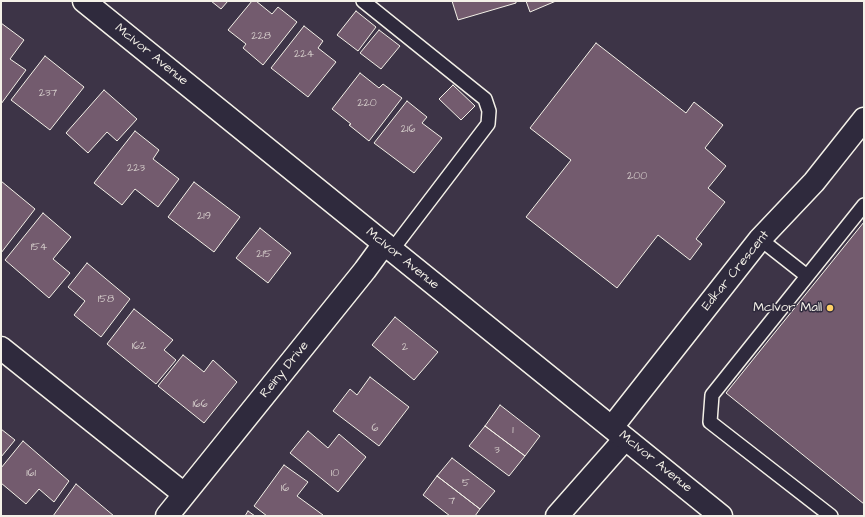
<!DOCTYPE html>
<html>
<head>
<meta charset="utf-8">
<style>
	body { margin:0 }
	#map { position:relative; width:865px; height:517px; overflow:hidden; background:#3d3447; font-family:"Architects Daughter",sans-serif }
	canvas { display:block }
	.frame { position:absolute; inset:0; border:2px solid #f4f1e8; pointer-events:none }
</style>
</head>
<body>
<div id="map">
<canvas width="865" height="517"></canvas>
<div class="frame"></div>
</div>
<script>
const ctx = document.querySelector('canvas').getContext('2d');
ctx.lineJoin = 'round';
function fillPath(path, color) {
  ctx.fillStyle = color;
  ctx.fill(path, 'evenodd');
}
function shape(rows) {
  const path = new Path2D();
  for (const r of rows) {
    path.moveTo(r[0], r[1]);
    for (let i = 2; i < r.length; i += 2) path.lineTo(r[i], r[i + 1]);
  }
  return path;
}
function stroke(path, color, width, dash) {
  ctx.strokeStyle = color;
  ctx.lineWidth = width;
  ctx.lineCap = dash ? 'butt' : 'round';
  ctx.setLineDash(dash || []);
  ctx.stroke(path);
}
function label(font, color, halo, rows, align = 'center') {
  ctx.font = font + ' "Architects Daughter",sans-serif';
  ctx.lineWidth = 3;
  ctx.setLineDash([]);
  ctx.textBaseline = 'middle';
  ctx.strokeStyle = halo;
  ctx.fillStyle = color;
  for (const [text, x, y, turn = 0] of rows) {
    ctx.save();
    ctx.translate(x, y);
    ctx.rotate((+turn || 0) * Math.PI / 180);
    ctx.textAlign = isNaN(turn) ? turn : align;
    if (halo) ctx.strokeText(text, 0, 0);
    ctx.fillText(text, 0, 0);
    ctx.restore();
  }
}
const building = shape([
	[211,1,228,1,221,9,211,1],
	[252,1,256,1,272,14,278,7,297,22,263,65,243,48,246,44,228,30,252,1],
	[452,1,516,1,516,3,458,20,452,1],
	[526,1,556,1,530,12,526,1],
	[356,11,376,27,358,51,337,35,356,11],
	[1,23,24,40,10,59,26,70,1,104,1,23],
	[304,26,323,41,318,48,336,62,308,97,271,68,304,26],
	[379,30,400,46,381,69,360,53,379,30],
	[596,43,686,113,694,102,723,125,705,148,726,166,708,188,725,202,696,239,702,244,690,260,658,235,617,288,526,217,571,160,530,128,596,43],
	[45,56,84,87,50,130,11,100,45,56],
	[360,73,379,88,383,84,402,98,369,141,349,125,351,124,332,109,360,73],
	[453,85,475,106,461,120,439,99,453,85],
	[104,90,137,119,117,141,107,132,88,153,66,133,104,90],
	[407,101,427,117,422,123,442,138,414,173,374,143,407,101],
	[135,131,159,150,153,159,179,179,158,207,135,189,122,205,94,183,135,131],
	[1,181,35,209,1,253,1,181],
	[194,182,240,217,214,252,168,217,194,182],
	[43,213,71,237,53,259,70,273,49,298,5,260,43,213],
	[864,222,864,504,726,393,864,222],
	[260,228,291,253,268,283,236,258,260,228],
	[87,263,130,299,101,337,74,315,85,301,68,287,87,263],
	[134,309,173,340,164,350,176,360,156,384,107,344,134,309],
	[395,317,438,352,414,380,372,345,395,317],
	[183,355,204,372,213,360,237,382,204,423,158,386,183,355],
	[370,377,409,407,379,446,333,411,350,389,357,395,370,377],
	[500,405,540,436,525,456,485,426,500,405],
	[485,426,525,456,509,476,469,446,485,426],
	[1,429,15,440,1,457,1,429],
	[308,431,328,448,339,434,366,457,338,492,290,453,308,431],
	[23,441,69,481,54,502,39,489,26,504,1,483,1,468,23,441],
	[452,458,495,491,480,509,437,476,452,458],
	[284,465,308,482,297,496,323,515,322,516,267,516,254,506,284,465],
	[437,476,480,509,475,516,450,516,423,495,437,476],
	[76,484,114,516,53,516,76,484],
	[248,511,255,516,245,516,248,511]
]);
const lane = shape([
	[363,1,485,99,489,111,488,124,392,250],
	[760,239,807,276],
	[831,516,710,422,712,395,864,205]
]);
const street = shape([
	[1,348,184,494],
	[612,427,760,239,814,182,864,119],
	[167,516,365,270,384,244],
	[557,516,625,439]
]);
const secondary = shape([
	[84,1,721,516]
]);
const markers = [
	[830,308,4,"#ffd166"]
];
const numberNames = [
	["228",261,37],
	["224",304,55],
	["237",48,94],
	["220",367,104],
	["216",408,130],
	["223",136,169],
	["200",637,177],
	["219",204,217],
	["154",39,248],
	["215",264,255],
	["158",106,300],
	["162",139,347],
	["2",405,348],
	["166",200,405],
	["6",375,429],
	["1",513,431],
	["3",497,451],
	["161",31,474],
	["10",335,474],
	["5",466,484],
	["16",285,489],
	["7",452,502]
];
const streetNames = [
	["McIvor Avenue",151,55,39],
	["McIvor Avenue",402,259,39],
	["Edkar Crescent",736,271,-51],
	["Reiny Drive",285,370,-51],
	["McIvor Avenue",655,462,39]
];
const poiNames = [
	["McIvor Mall",822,308]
];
fillPath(building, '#735b6e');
stroke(building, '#f4f1e8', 1);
stroke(lane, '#f4f1e8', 16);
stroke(street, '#f4f1e8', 25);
stroke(secondary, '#f4f1e8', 25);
stroke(lane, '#2f2a3d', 13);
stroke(street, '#2f2a3d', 22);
stroke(secondary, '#2f2a3d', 22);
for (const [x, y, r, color] of markers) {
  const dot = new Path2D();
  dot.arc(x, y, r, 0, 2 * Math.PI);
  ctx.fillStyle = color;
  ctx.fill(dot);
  stroke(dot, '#2f2a3d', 1.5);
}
label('11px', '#d4ccca', null, numberNames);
label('13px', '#f4f1e8', '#2f2a3d', streetNames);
label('13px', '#f4f1e8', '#2f2a3d', poiNames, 'right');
</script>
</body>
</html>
